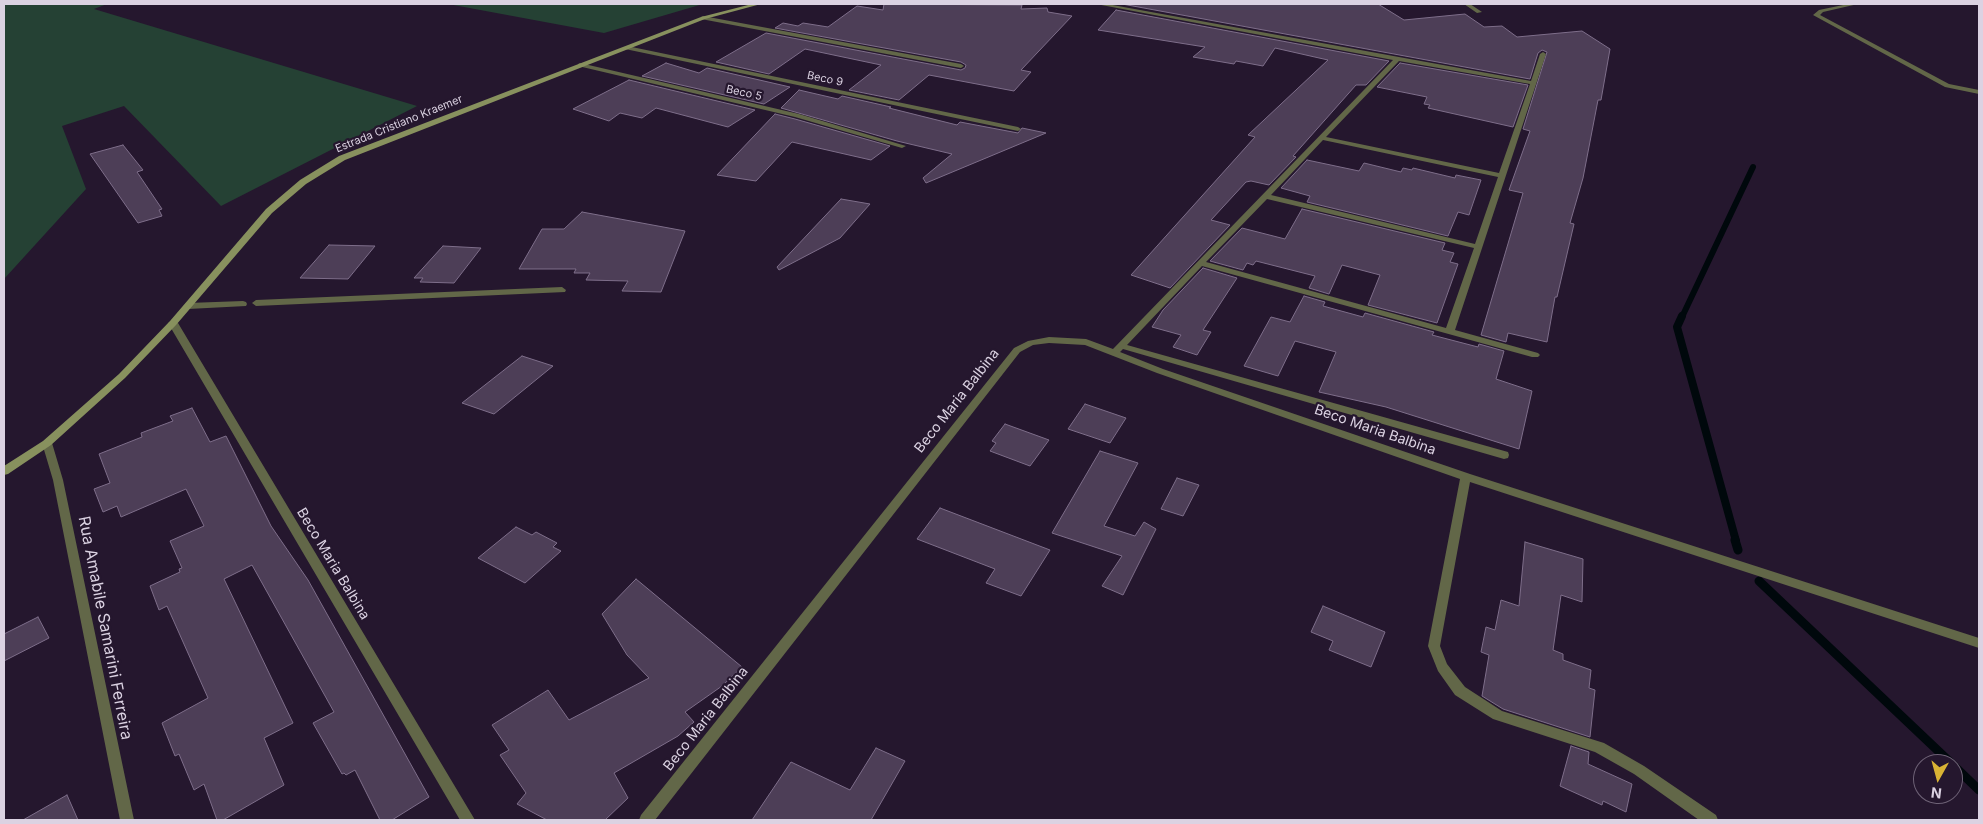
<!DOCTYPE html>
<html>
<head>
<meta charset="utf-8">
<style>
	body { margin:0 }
	#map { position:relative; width:1983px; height:824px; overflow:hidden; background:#25172e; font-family:Inter,sans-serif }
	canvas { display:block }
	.frame { position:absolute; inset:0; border:5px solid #dbd2e2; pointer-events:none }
	.north { position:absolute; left:1913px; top:754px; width:50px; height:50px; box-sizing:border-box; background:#25172e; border:1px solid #6e6276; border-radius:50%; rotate:187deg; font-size:14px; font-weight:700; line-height:20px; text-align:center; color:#dbd2e2 }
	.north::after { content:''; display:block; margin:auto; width:18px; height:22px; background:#d9b334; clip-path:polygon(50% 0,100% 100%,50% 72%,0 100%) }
</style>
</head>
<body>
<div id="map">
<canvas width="1983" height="824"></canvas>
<div class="frame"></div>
<div class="north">N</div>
</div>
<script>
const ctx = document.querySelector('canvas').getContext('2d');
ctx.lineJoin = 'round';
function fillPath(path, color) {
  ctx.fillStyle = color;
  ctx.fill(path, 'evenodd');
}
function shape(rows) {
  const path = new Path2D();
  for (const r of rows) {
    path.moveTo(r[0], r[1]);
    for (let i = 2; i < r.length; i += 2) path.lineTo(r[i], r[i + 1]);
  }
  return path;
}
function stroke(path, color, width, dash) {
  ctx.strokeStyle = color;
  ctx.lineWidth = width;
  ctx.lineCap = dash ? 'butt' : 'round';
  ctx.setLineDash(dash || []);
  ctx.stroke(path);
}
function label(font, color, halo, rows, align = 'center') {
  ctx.font = font + ' Inter,sans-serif';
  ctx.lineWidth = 4.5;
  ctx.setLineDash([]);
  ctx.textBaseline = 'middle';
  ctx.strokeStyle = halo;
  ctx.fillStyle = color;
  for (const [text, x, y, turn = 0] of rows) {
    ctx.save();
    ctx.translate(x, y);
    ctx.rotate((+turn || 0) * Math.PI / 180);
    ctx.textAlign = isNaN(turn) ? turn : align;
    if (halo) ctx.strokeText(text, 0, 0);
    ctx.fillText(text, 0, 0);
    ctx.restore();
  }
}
const green = shape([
	[4,4,107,4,94,9,417,106,221,206,124,106,62,126,86,189,4,279],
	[448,4,703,4,604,33]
]);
const streamFar2 = shape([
	[1682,317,1753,167]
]);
const streamFar1 = shape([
	[1682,316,1677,327,1736,541]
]);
const stream = shape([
	[1735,540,1738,550],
	[1759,581,1952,764],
	[1953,765,1979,790]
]);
const building = shape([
	[884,4,1022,5,1021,9,1047,8,1048,12,1072,16,1021,70,1031,72,1014,91,929,75,899,100,849,90,881,65,805,49,769,74,716,62,766,33,961,70,965,68,966,65,961,62,775,28,783,23,798,26,803,23,828,27,857,6,883,10,884,4],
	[1122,4,1378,4,1404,20,1465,14,1484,27,1502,26,1517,37,1582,31,1610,49,1601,100,1598,100,1583,178,1570,223,1574,224,1557,297,1555,297,1547,342,1508,333,1506,342,1481,335,1523,193,1509,190,1530,131,1523,129,1547,52,1542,50,1538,53,1530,79,1122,4],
	[1116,10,1389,61,1366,85,1356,85,1293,156,1296,157,1269,185,1251,181,1246,182,1211,220,1230,225,1170,288,1131,275,1255,137,1248,135,1328,60,1275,48,1263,66,1236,61,1234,64,1193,57,1205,47,1098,30,1116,10],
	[666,63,699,73,707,68,790,87,764,104,642,76,666,63],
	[1400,63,1528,85,1513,127,1428,108,1430,105,1424,104,1427,97,1377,87,1400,63],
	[629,80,755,110,728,127,656,108,642,118,620,113,609,121,573,109,629,80],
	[799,90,838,99,842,96,891,107,889,108,957,125,960,122,1018,133,1022,128,1046,133,926,183,923,178,952,154,897,141,781,108,799,90],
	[775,114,795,119,890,146,871,160,792,142,756,181,717,175,775,114],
	[123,145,143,170,137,172,162,209,159,210,162,216,138,223,90,154,123,145],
	[1307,160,1359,171,1364,163,1401,172,1403,168,1412,170,1413,168,1455,178,1456,175,1481,180,1469,215,1458,212,1448,236,1307,202,1310,196,1281,188,1307,160],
	[841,199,870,204,840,238,779,270,777,267,841,199],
	[1302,209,1445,243,1442,250,1454,253,1450,262,1458,264,1437,323,1368,305,1380,275,1342,265,1329,294,1309,288,1315,276,1256,261,1253,265,1247,263,1243,270,1210,261,1242,228,1285,239,1302,209],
	[582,212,685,231,661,292,622,291,628,281,586,280,590,273,574,273,576,269,519,269,542,229,564,229,582,212],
	[329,245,375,246,348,279,300,278,329,245],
	[443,246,481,248,454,283,420,282,423,278,414,278,443,246],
	[1203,268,1237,278,1203,330,1211,332,1197,355,1173,347,1181,335,1152,327,1163,310,1203,268],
	[1304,296,1325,302,1323,306,1363,317,1365,313,1434,332,1432,335,1478,347,1479,344,1504,351,1496,379,1532,391,1519,449,1386,407,1319,392,1336,352,1295,341,1278,376,1244,366,1271,317,1290,322,1304,296],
	[522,356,553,366,494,414,462,403,522,356],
	[1085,404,1126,418,1110,443,1068,429,1085,404],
	[192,408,210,442,226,436,271,526,308,580,429,797,392,820,380,820,355,770,346,775,344,773,342,774,313,723,334,712,252,565,224,579,293,723,264,738,284,785,223,820,217,820,204,784,194,790,179,754,175,756,162,723,208,698,167,606,159,610,150,586,180,572,179,569,182,568,170,541,204,526,186,489,121,517,117,506,103,512,94,489,110,483,99,454,142,437,141,433,173,421,170,416,192,408],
	[1005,424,1049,440,1030,466,990,451,996,443,992,441,1005,424],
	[1100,451,1138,463,1104,526,1135,536,1144,522,1156,529,1123,595,1102,586,1122,556,1052,533,1100,451],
	[1177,478,1199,485,1183,516,1161,509,1177,478],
	[940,508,1050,550,1021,596,986,583,995,569,917,539,940,508],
	[516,527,532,535,536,532,557,543,553,547,561,551,525,583,478,558,516,527],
	[1525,542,1583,559,1582,602,1561,595,1553,650,1563,654,1563,660,1591,670,1589,688,1595,690,1590,737,1503,709,1482,696,1489,655,1481,652,1486,627,1495,630,1501,600,1519,606,1525,542],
	[636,579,742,667,722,686,685,712,694,722,678,736,614,773,628,798,605,820,547,820,517,804,526,793,500,755,509,750,492,725,548,690,569,720,649,678,627,655,602,614,636,579],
	[1323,606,1385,632,1371,667,1329,650,1333,641,1311,632,1323,606],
	[38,617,49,638,4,661,4,634,38,617],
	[1571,746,1589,752,1588,764,1632,784,1626,812,1603,801,1602,805,1560,786,1571,746],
	[876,748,905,761,871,820,752,820,791,762,850,790,876,748],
	[67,795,78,820,23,820,67,795]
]);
const service = shape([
	[703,16,961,64,964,66,961,68,701,19,701,17,703,16],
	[627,46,1018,127,1021,129,1018,131,625,49,624,48,627,46],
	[580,63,799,114,906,146,902,148,795,117,578,66,578,64,580,63]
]);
const minor = shape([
	[1096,4,1107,4,1531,81,1540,54,1543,52,1546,54,1455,330,1538,353,1540,355,1538,357,1532,357,1202,266,1127,345,1508,452,1509,455,1508,458,1504,459,1123,349,1120,352,1163,369,1470,474,1979,638,1979,648,1470,482,1440,646,1447,664,1465,687,1502,711,1604,743,1644,766,1716,815,1718,820,1699,820,1634,774,1595,752,1493,719,1455,695,1438,671,1428,646,1460,479,1157,373,1085,345,1049,343,1033,345,1020,352,655,820,639,820,641,815,1014,348,1028,341,1049,337,1086,339,1113,349,1393,60,1096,4],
	[1399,61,1530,84,1499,173,1326,137,1399,61],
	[1323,140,1498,177,1475,244,1271,195,1323,140],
	[1267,199,1474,248,1446,328,1206,262,1267,199],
	[1464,4,1470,4,1482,12,1477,13,1464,4],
	[1848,4,1858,4,1823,12,1820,15,1949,84,1979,90,1979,94,1945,87,1813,15,1819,10,1848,4],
	[562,287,566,290,565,292,256,306,252,303,256,300,562,287],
	[243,301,246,302,247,304,246,306,188,309,184,306,188,303,243,301],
	[173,320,178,323,475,820,460,820,168,323,173,320],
	[47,439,52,443,63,480,134,820,120,820,53,480,42,443,47,439]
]);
const secondary = shape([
	[752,4,761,4,705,19,345,160,306,184,272,213,176,325,125,378,51,445,8,474,4,475,4,466,43,441,119,374,170,321,266,209,300,180,339,156,701,17,752,4]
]);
const farStreetnames = [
	["Beco 9",825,79,12],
	["Beco 5",744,93,13],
	["Estrada Cristiano Kraemer",399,124,-22]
];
const streetNames = [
	["Beco Maria Balbina",957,401,-52],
	["Beco Maria Balbina",1375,430,19],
	["Beco Maria Balbina",333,564,59],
	["Beco Maria Balbina",706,719,-52]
];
const nearStreetnames = [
	["Rua Amabile Samarini Ferreira",105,628,79]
];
fillPath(green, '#254134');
stroke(streamFar2, '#00080c', 6);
stroke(streamFar1, '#00080c', 8);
stroke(stream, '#00080c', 9);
fillPath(building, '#4d3e57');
stroke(building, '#7e6e8a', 1);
fillPath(service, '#626748');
fillPath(minor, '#626748');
fillPath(secondary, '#88915e');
label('11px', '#dbd2e2', '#25172e', farStreetnames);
label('14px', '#dbd2e2', '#25172e', streetNames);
label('16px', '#dbd2e2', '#25172e', nearStreetnames);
</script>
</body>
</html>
